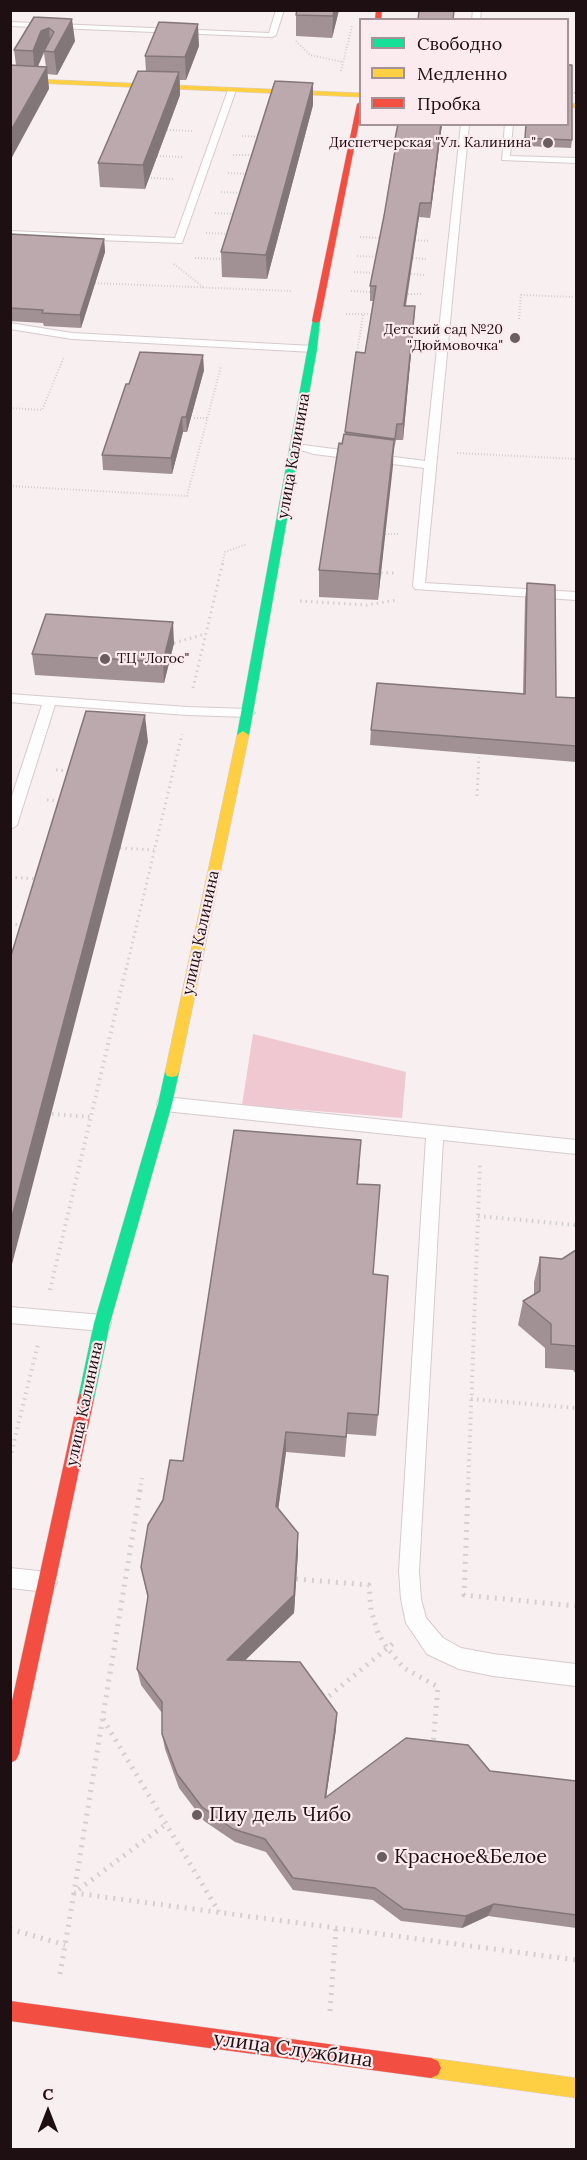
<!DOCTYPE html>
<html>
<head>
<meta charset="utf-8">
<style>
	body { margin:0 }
	#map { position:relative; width:587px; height:2160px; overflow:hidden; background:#f8eff1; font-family:Lora,serif }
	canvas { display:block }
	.frame { position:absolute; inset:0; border:12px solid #1d0f12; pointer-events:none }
	.legend { position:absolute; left:359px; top:18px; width:210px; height:108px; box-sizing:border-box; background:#fcebee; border:2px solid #a39396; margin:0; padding:8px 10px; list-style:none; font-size:18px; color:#1d0f12 }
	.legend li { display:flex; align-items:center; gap:12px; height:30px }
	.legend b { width:30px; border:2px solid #a39396 }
	.north { position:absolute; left:18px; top:2082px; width:60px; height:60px; -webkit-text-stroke:4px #fcebee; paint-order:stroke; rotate:0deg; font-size:16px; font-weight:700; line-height:24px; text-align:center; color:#1d0f12 }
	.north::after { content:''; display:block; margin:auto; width:21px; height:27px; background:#1d0f12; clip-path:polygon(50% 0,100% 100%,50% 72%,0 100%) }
</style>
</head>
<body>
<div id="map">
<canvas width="587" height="2160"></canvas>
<div class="frame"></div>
<ul class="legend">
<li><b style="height:8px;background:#16e098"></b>Свободно</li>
<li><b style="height:8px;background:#ffcf43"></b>Медленно</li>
<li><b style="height:8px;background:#f24e42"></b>Пробка</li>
</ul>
<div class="north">С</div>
</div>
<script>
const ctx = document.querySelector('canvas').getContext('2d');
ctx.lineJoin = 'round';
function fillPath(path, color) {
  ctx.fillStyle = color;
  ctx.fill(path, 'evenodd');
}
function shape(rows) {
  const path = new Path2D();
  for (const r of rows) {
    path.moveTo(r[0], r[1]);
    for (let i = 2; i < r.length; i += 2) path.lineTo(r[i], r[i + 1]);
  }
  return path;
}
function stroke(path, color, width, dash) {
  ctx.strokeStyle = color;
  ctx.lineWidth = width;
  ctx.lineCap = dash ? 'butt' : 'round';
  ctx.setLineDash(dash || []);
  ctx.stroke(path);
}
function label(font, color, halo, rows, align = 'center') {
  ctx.font = font + ' Lora,serif';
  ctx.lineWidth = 4.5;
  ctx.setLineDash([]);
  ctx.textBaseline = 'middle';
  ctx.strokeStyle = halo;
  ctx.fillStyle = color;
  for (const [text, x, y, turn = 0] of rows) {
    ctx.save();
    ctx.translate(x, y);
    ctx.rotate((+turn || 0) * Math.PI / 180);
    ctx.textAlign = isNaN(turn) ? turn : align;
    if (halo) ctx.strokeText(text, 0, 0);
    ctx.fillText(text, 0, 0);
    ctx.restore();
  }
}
const green = shape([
	[253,1034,406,1072,402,1118,242,1105]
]);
const pathFar3 = shape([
	[296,41,310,55,343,62],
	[341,71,352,26],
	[568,93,576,93],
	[167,130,193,131],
	[242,136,262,137],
	[233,155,256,155],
	[157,156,183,157],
	[228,173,250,174],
	[148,178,175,179],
	[221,192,244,193],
	[215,213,238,214],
	[206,233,232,234],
	[360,237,380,238],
	[415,240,430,241],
	[357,256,377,257],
	[195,258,223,259],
	[413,258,427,259],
	[174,264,203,287],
	[354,272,374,273],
	[411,274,425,275],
	[92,283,291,291],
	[351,291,371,292],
	[408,294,422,294],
	[346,314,374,314],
	[363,315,357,352,369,353],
	[519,319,521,295,576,297],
	[10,408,42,410,64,357],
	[194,418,207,418],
	[457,453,576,459],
	[10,486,187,496,221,366],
	[385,534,399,534],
	[222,564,225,552,247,544]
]);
const pathFar2 = shape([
	[381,573,395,573],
	[300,601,367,605,397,600],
	[174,643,205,634],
	[193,688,223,562],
	[56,770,72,771],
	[477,796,479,757],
	[47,800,63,801],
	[120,848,154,850],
	[10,877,38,879],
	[10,924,24,925],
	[126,970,182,734]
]);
const pathFar1 = shape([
	[52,1114,92,1117],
	[478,1216,576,1225],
	[50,1290,126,968],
	[471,1399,576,1408],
	[10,1458,38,1344],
	[140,1491,142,1478],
	[468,1491,480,1163]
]);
const path = shape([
	[140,1490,74,1893,576,1960],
	[468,1490,464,1595,576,1606],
	[296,1579,369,1585,371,1610,378,1633,387,1648,404,1668,438,1687,433,1745],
	[323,1701,396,1641],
	[103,1719,219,1912],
	[10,1929,65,1945],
	[60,1974,74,1893,166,1824],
	[330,2011,336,1928]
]);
const lane = shape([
	[276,10,284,10,276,35,272,37,10,26,10,22,269,33,276,10],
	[473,10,481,10,480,20,472,20,473,10],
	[232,88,236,90,182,243,10,237,10,231,175,238,228,90,232,88],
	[461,124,469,124,425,583,576,592,576,600,415,589,413,586,424,468,314,454,290,447,296,444,425,461,461,124],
	[505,124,513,124,510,156,576,158,576,163,502,160,505,124],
	[10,323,72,333,313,346,318,349,313,352,72,339,10,329,10,323],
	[10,694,187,707,248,709,255,713,248,717,187,715,55,705,17,825,10,830,10,802,42,705,10,702,10,694],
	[165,1097,576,1140,576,1154,443,1140,419,1571,421,1599,426,1618,443,1638,461,1648,493,1654,576,1664,576,1686,493,1676,459,1669,427,1654,406,1623,401,1599,399,1571,426,1138,165,1111,159,1109,157,1104,159,1099,165,1097],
	[10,1307,102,1315,109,1317,111,1323,109,1329,102,1331,10,1323,10,1307],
	[10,1568,47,1572,54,1575,57,1582,54,1589,47,1592,10,1588,10,1568]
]);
const fast = shape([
	[313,319,320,321,317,349,249,735,243,739,237,735,313,319],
	[172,1067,177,1068,179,1072,172,1104,110,1323,94,1399,92,1404,86,1406,80,1404,78,1399,94,1323,158,1104,165,1072,167,1068,172,1067]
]);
const slow = shape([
	[10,78,360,93,360,97,10,82,10,78],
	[568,103,576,104,576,108,568,107,568,103],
	[243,731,249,735,179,1072,177,1076,172,1077,167,1076,165,1072,237,735,243,731],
	[431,2058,576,2078,576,2098,431,2078,424,2075,421,2068,424,2061,431,2058]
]);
const jam = shape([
	[376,10,382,10,381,20,375,20,376,10],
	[360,102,360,118,320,321,316,323,312,321,357,104,360,102],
	[86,1392,92,1394,94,1399,19,1754,16,1760,10,1763,10,1710,78,1399,80,1394,86,1392],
	[10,2001,431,2058,438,2061,441,2068,438,2075,431,2078,10,2021,10,2001]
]);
const wall = shape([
	[297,10,339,10,332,38,296,36,296,15],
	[34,17,75,41,57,75,47,74,49,89,16,65,14,50],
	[44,53,46,67,38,66],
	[199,46,186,80,180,80,180,95,145,189,100,187,98,163,146,71,145,56],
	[313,105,267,279,222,277,221,252],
	[442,124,430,218,419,217,406,306,415,306,414,321,403,440,396,440,393,455,378,600,319,597,319,570,342,444,345,434,356,352,365,353,373,301,370,301,370,286,384,216,394,153,395,139],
	[526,124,572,140,571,148,525,146],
	[10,234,104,239,105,252,81,328,44,326,43,323,10,321],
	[204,370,187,432,183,432,172,474,103,470,102,455,129,384],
	[527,583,556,697,576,698,576,762,370,745,371,730,523,694,525,599],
	[174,643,164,683,35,675,32,654],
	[360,1163,358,1184,373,1274,378,1415,376,1436,347,1434,345,1457,286,1452,278,1509,298,1552,294,1613,245,1660,336,1729,326,1797,490,1771,576,1781,576,1928,488,1916,462,1928,401,1921,373,1900,293,1890,266,1852,235,1842,204,1821,179,1788,165,1749,162,1734,162,1713,141,1685,137,1669,148,1599,141,1567,163,1500,183,1461],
	[576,1250,576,1374,573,1370,545,1368,545,1348,518,1325,523,1301,534,1294,534,1282,540,1257,562,1259]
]);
const shadedWall = shape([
	[334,10,339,10,332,38,333,16],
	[72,19,75,41,57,75,54,52],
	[198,24,199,46,186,80,185,57],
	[49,28,51,50,44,51,35,74,33,51,41,31],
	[47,67,49,89,10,161,10,132],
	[179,72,180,95,145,189,143,165],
	[313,83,313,105,267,279,266,255],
	[441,124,442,124,430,218,431,203],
	[420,203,419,217,403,321,404,306],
	[104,239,105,252,81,328,80,315],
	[415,306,414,321,403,440,403,424],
	[203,355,204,370,187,432,186,417],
	[182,417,183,432,172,474,171,458],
	[394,440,393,466,378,600,379,574],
	[173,622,174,643,164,683,163,662],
	[145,715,148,742,10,1272,10,1224],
	[286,1432,286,1452,276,1526,276,1506],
	[298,1533,298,1552,294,1613,229,1676,227,1660],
	[337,1713,336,1729,324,1812,325,1798],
	[494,1904,488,1916,462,1928,466,1916]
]);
const building = shape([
	[297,10,334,10,333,16,296,15,297,10],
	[419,10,454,10,453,20,418,20,419,10],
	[34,17,72,19,54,52,44,51,54,32,49,28,41,31,33,51,14,50,34,17],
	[159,22,198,24,185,57,145,56,159,22],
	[10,65,47,67,10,132,10,65],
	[567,65,572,65,572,140,525,138,526,124,567,124,567,65],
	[138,71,179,72,143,165,98,163,138,71],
	[275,81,313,83,266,255,221,252,275,81],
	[398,124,441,124,431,203,420,203,404,306,415,306,403,424,397,424,395,439,345,432,356,352,365,353,376,286,370,286,384,216,397,139,395,139,398,124],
	[10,234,104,239,80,315,42,313,43,310,10,308,10,234],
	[140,352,203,355,186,417,182,417,171,458,102,455,126,384,129,384,140,352],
	[344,434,394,440,379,574,319,570,339,443,342,444,344,434],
	[527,583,555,585,556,697,576,698,576,746,371,730,377,683,525,694,527,583],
	[46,614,173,622,163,662,32,654,46,614],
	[86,711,145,715,10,1224,10,959,86,711],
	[234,1130,361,1140,357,1184,380,1185,373,1274,388,1276,378,1415,348,1413,346,1437,286,1432,276,1506,298,1533,294,1595,227,1660,300,1662,337,1713,325,1798,406,1738,468,1745,490,1771,576,1781,576,1915,494,1904,466,1916,404,1909,375,1888,293,1878,265,1839,233,1829,202,1807,177,1774,162,1734,162,1702,137,1669,148,1596,141,1567,148,1525,163,1500,170,1460,183,1461,234,1130],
	[576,1250,576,1346,551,1344,551,1324,523,1301,540,1291,540,1257,562,1259,576,1250]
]);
const markers = [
	[548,143,6,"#6a5d60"],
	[515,338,6,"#6a5d60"],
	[105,659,6,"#6a5d60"],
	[197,1815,6,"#6a5d60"],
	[382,1857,6,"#6a5d60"]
];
const farPoinames = [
	["Диспетчерская \"Ул. Калинина\"",536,143],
	["Детский сад №20",503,330],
	["\"Дюймовочка\"",503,346],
	["ТЦ \"Логос\"",117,659,"left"]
];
const streetNames = [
	["улица Калинина",294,456,-80],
	["улица Калинина",201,933,-78],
	["улица Калинина",85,1404,-78]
];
const nearPoinames = [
	["Пиу дель Чибо",209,1815],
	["Красное&Белое",394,1857]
];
const nearStreetnames = [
	["улица Службина",293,2050,8]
];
fillPath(green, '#f0c8d1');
stroke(lane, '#d6cacc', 2);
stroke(fast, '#d6cacc', 1);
stroke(slow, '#d6cacc', 1);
stroke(jam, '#d6cacc', 1);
stroke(pathFar3, '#d3d0d1', 2, [1, 2]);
stroke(pathFar2, '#d3d0d1', 3, [1.5, 4]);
stroke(pathFar1, '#d3d0d1', 4, [1.5, 4.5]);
stroke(path, '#d3d0d1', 5, [2, 6]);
fillPath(lane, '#fefdfd');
fillPath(fast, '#16e098');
fillPath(slow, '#ffcf43');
fillPath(jam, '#f24e42');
fillPath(wall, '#a19195');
fillPath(shadedWall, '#837679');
fillPath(building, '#bba9ad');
stroke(building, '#837679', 1.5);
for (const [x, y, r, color] of markers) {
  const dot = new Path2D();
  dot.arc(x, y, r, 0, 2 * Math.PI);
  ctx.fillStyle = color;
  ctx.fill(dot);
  stroke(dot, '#fcebee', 2);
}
label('14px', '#1d0f12', '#fcebee', farPoinames, 'right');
label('16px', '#1d0f12', '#fcebee', streetNames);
label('20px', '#1d0f12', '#fcebee', nearPoinames, 'left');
label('20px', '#1d0f12', '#fcebee', nearStreetnames);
</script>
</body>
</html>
